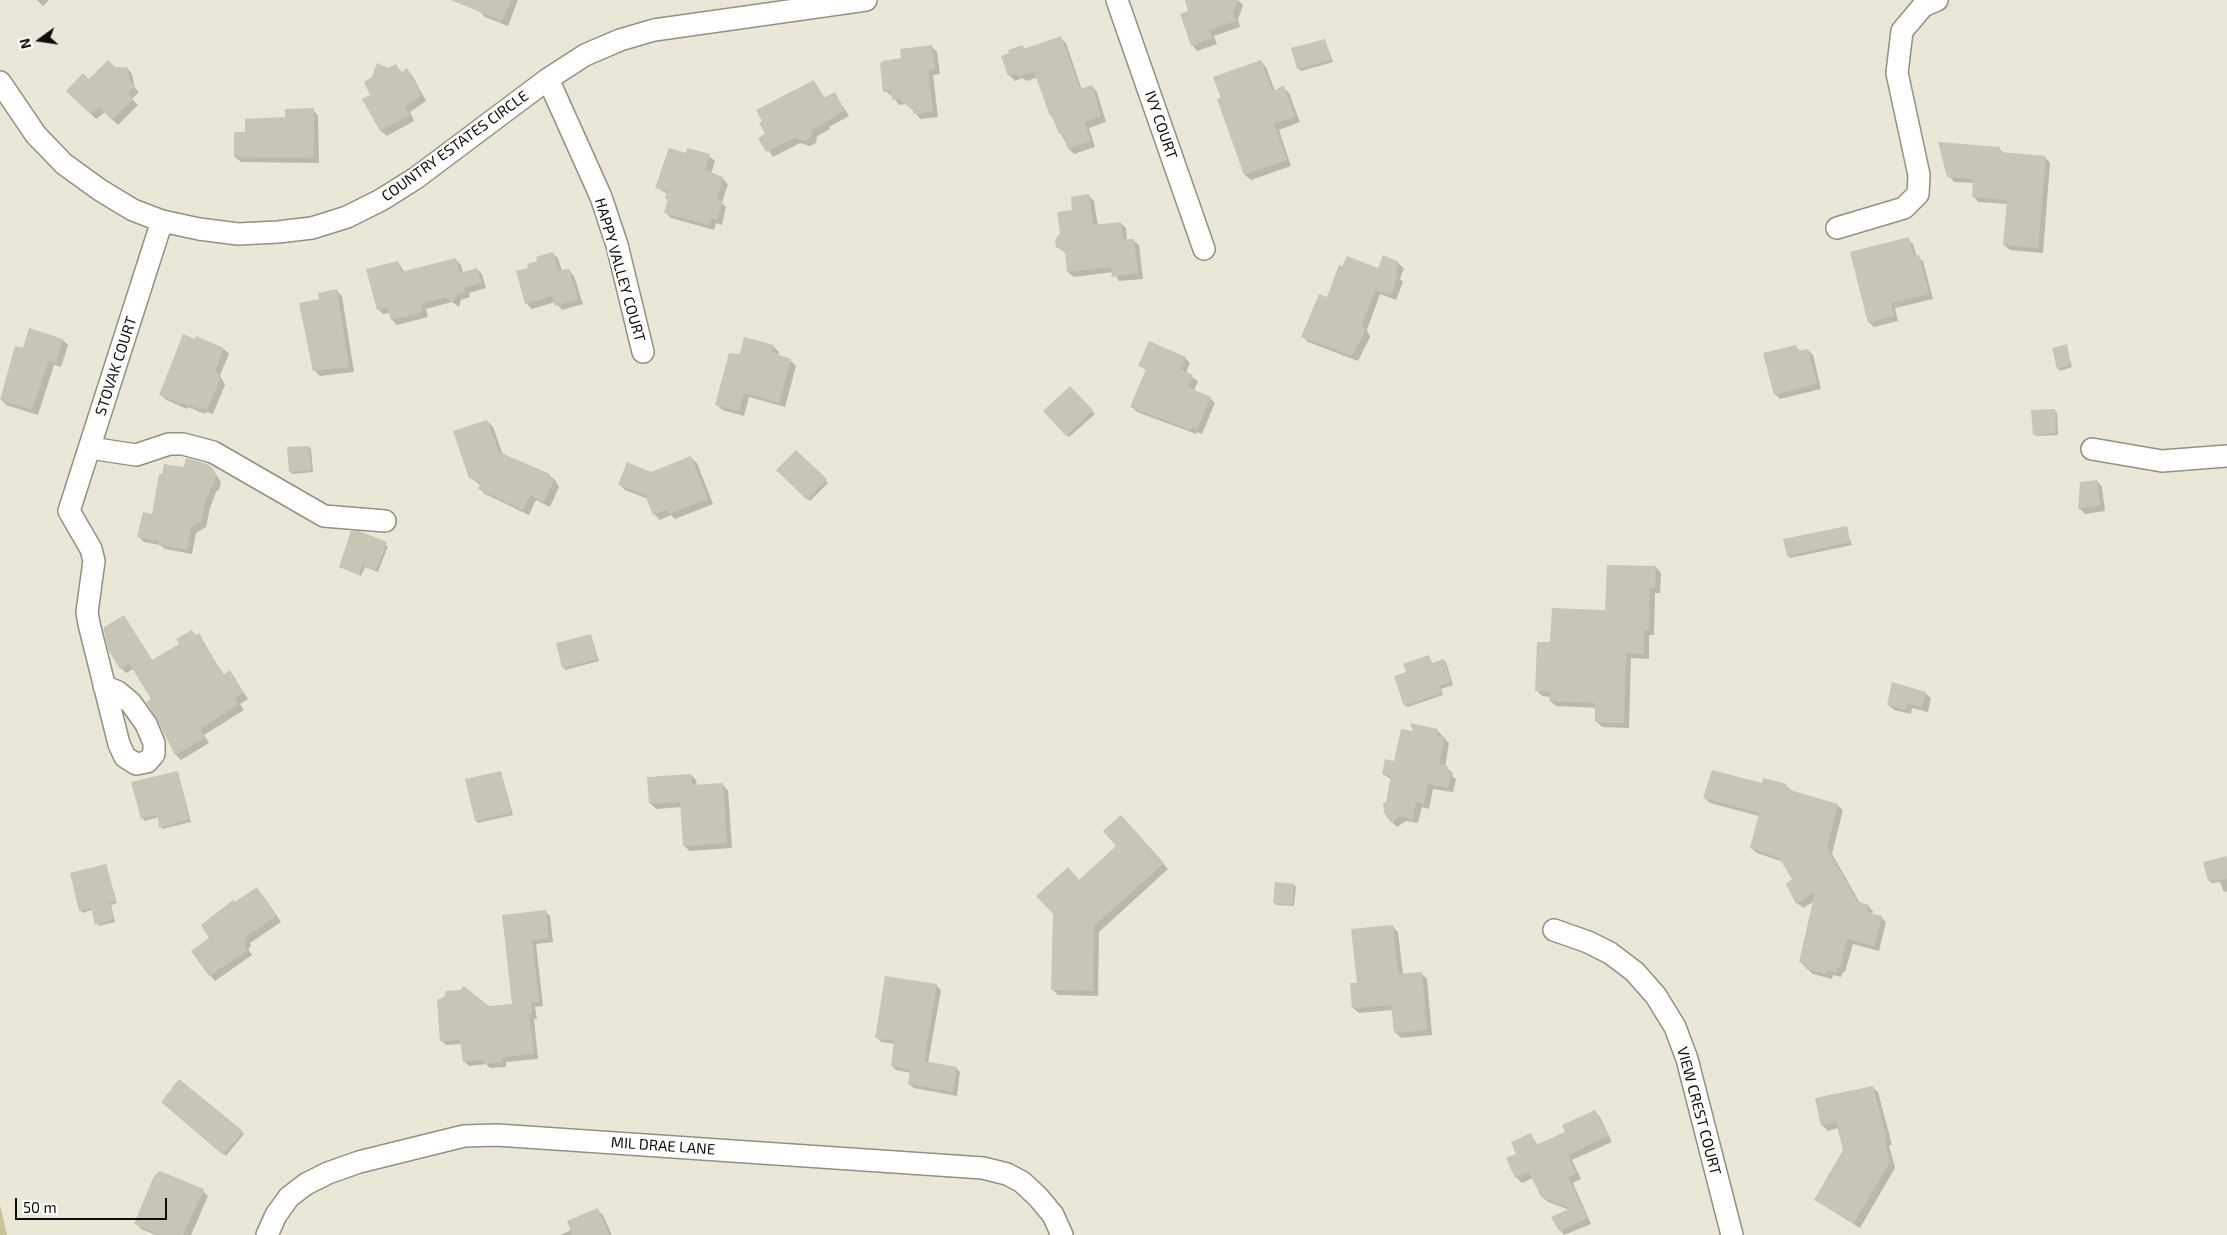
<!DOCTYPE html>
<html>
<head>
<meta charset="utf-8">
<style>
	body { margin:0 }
	#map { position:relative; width:2227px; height:1235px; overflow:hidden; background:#eae7d6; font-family:"Exo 2",sans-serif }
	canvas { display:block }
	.north { position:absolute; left:15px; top:15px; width:50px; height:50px; -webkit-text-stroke:4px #fff; paint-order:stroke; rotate:256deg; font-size:14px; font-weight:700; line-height:20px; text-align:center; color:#0d0c07 }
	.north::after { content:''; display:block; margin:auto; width:18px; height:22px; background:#0d0c07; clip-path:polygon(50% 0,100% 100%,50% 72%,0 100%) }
	.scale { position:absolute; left:15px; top:1198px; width:152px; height:22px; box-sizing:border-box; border:2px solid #0d0c07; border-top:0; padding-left:6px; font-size:15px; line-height:18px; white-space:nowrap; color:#0d0c07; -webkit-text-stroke:4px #fff; paint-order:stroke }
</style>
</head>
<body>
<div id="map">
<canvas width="2227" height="1235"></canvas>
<div class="north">N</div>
<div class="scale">50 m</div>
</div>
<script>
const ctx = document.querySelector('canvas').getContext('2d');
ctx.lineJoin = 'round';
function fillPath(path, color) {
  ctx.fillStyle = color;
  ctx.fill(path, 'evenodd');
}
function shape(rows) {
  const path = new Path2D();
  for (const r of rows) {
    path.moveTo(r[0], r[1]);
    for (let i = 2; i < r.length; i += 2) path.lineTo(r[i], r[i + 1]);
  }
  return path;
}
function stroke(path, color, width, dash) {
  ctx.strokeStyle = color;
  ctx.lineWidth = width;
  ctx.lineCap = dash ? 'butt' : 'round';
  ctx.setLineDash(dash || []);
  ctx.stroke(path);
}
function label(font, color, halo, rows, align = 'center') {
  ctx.font = font + ' "Exo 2",sans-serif';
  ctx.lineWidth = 4.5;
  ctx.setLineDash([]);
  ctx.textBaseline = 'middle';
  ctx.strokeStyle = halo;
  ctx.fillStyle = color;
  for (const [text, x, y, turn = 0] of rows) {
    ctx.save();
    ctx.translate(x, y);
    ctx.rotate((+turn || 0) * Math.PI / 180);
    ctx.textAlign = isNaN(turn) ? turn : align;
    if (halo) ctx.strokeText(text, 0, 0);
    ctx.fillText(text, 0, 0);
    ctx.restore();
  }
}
const green = shape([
	[0,1205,7,1235,0,1235]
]);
const shadow = shape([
	[37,0,49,0,43,6],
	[484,0,518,0,508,26,485,17,479,11],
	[1186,0,1238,0,1243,5,1238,19,1240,27,1214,36,1217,44,1197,51,1192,45,1190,12],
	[1060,37,1066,43,1082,90,1092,86,1097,92,1106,122,1089,128,1095,147,1074,154,1069,149,1051,115,1038,77,1027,81,1022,78,1015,81,1009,75,1022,46,1025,49],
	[1325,40,1333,62,1301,71,1298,68],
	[932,47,937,52,940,74,933,75,938,117,920,119,914,111,906,104,899,105,893,97,885,91,902,59],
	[1261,61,1266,67,1275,91,1284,88,1289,93,1300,122,1279,130,1291,166,1251,180,1245,175,1218,100],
	[396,65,403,74,407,70,412,75,426,101,410,112,414,121,387,136,381,131,364,99,372,95,388,69],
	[127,68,132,74,135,88,139,92,132,99,138,105,118,125,105,112,96,119,68,91,115,69],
	[814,81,825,99,835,94,849,116,829,127,830,129,817,136,816,143,810,146,800,143,773,157,760,138,766,135],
	[313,110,318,115,319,163,241,162,235,157,246,134],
	[1999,149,2005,154,2045,157,2050,163,2043,253,2010,250,2004,245,2008,204,1978,202,1973,196,1974,183,1954,182,1949,176],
	[687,155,709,156,715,161,711,174,722,178,728,184,722,203,726,207,722,225,716,223,714,230,671,218,666,213,669,201,666,198,667,194,656,187],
	[1089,196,1094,201,1098,226,1120,223,1126,228,1127,240,1133,240,1139,245,1143,279,1119,281,1113,272,1074,277,1068,272,1066,254,1057,246,1074,211],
	[1908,239,1913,244,1917,257,1923,261,1933,299,1895,308,1898,321,1874,327,1869,322],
	[552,253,558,258,562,271,569,270,574,276,583,304,562,310,555,302,532,309,526,303,538,262],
	[456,260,461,265,463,273,477,269,482,274,486,288,469,293,470,297,461,300,459,307,452,302,426,309,428,317,397,325,392,320,390,313,383,314,378,309,398,262,405,273],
	[1398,263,1404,268,1400,279,1403,282,1396,300,1380,294,1367,330,1370,337,1358,361,1308,342,1302,336,1328,298,1379,269],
	[337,291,342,296,354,372,320,376,314,370,321,300],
	[63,340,68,345,61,367,54,365,38,415,6,405,1,399,23,350],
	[2066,345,2072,367,2060,371,2058,368],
	[773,346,779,352,778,356,790,360,796,366,785,407,749,397,744,416,722,410,716,404,740,356],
	[1795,346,1801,352,1808,350,1813,355,1821,389,1780,399,1775,394],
	[224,349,229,354,220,375,225,385,213,414,206,412,205,414,188,407,187,409,166,400,161,395],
	[1185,358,1190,363,1186,373,1198,381,1194,391,1210,398,1215,403,1202,434,1197,432,1196,434,1137,412,1132,407,1147,371,1140,365],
	[1070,387,1095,414,1069,437,1045,411],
	[2054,410,2057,413,2058,435,2037,436,2034,434],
	[487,421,493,427,503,455,549,475,555,480,559,487,550,507,536,500,529,515,485,494,479,488,481,486,470,477],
	[309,447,311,449,313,472,292,474,290,471],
	[796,452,828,483,810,501,778,470],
	[691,458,697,463,713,504,675,519,671,515,660,520,654,514,648,499,625,490,620,485],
	[186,459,211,467,221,482,219,490,216,492,210,508,206,527,196,533,192,554,165,549,160,545,144,542,138,536,184,469],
	[2097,481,2102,487,2105,511,2085,514,2079,508],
	[1846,527,1852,545,1790,558,1788,556],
	[351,532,388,546,378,572,365,567,361,576,341,567],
	[1656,567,1661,573,1660,593,1655,593,1654,635,1649,635,1649,659,1631,658,1629,728,1602,727,1596,721,1597,708,1556,706,1550,701,1551,697,1542,696,1537,691,1551,644,1606,612],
	[124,617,153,661,181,644,192,631,196,636,198,635,224,675,230,672,248,699,240,704,244,710,204,735,209,743,181,760,176,755,159,718,153,699,134,669,126,673,121,668],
	[591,635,599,661,565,670,557,644],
	[1429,657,1433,664,1443,660,1446,662,1453,685,1441,689,1443,695,1408,707,1405,705,1408,672],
	[1925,693,1931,698,1928,712,1912,708,1911,714,1894,710,1888,705],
	[1437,730,1449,743,1445,767,1453,773,1452,776,1456,779,1453,792,1433,789,1429,809,1422,807,1418,823,1406,821,1397,827,1392,822,1387,803,1392,780,1383,774,1395,762,1415,732],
	[178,772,191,822,162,829,160,817,144,821,133,783],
	[501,772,513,815,478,823,476,821],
	[691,775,696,780,697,786,722,784,728,790,732,848,690,851,684,846,682,807,656,809,651,804],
	[1762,785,1786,786,1792,791,1837,805,1843,810,1832,854,1860,903,1868,906,1873,911,1872,915,1881,917,1886,922,1879,951,1853,944,1845,972,1843,972,1841,977,1833,975,1832,979,1813,974,1800,962,1815,901,1803,908,1797,903,1794,879,1783,862,1757,853,1751,848,1759,816,1710,803,1705,798],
	[1126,822,1168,869,1099,932,1098,996,1058,995,1052,989,1079,881,1118,846],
	[2227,859,2227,891,2224,892,2220,882,2211,883,2209,880],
	[106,865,117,903,111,905,115,922,99,926,92,910,83,913,80,910],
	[1294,885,1296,887,1294,906,1277,905,1274,902],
	[262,894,281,922,250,943,251,946,248,949,252,955,215,981,210,975,211,939,235,904],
	[545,911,550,916,553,942,536,944,543,1006,535,1007,537,1019,534,1019,538,1059,506,1062,506,1067,490,1068,486,1064,469,1066,464,1061,462,1044,446,1045,441,1040,489,1007,514,1005,503,916],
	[1393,927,1398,932,1403,975,1421,973,1427,979,1432,1035,1401,1038,1395,1032,1393,1010,1359,1013,1353,1008],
	[936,985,941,990,928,1063,956,1068,960,1072,957,1096,914,1088,909,1084,911,1073,896,1070,892,1066,895,1044,881,1042,877,1037],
	[1872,1087,1878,1092,1892,1145,1889,1145,1895,1168,1860,1228,1815,1200,1844,1150,1838,1128,1828,1131,1822,1125],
	[165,1104,242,1132,244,1134,226,1156],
	[1595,1111,1600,1117,1612,1142,1572,1160,1581,1179,1573,1183,1591,1224,1564,1235,1560,1230,1570,1210,1548,1202,1542,1197,1533,1178,1522,1183,1516,1177,1508,1159,1518,1154,1530,1134,1538,1145,1567,1132],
	[203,1191,208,1196,191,1235,156,1235,141,1229,136,1223],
	[598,1210,603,1215,612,1235,560,1235,571,1230]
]);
const building = shape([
	[451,0,511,0,502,21],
	[1185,0,1238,0,1233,13,1236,21,1209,30,1212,38,1191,46,1180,14,1188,11],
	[1061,36,1080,89,1092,85,1101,116,1084,122,1091,141,1068,149,1062,133,1059,134,1052,115,1050,116,1034,72,1020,76,1016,74,1008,76,1001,56,1009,53,1008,50,1023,45,1024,49],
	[1325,39,1331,60,1297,69,1291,48],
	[932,45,935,69,928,70,933,112,913,114,913,110,899,99,892,100,891,91,883,92,880,64,883,61,901,58,900,49],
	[108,60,115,67,127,67,130,81,135,86,128,93,133,99,112,120,99,107,90,114,66,91,83,73,89,79],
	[1261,60,1272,91,1284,86,1295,117,1274,124,1287,160,1244,175,1217,99,1221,98,1213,77],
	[377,63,388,68,396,64,401,73,407,68,422,95,405,107,410,115,380,131,362,99,370,95,364,82,372,77],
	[814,80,823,98,835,92,844,110,812,131,811,137,804,141,794,138,766,152,758,138,765,134,759,123,762,121,756,110],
	[314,108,314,158,234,157,234,132,245,132,245,119,285,117,285,109],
	[1938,142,2000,147,2000,152,2046,156,2038,248,2003,245,2007,200,1972,197,1973,179,1947,177],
	[669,148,686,153,687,148,710,154,705,170,723,177,717,199,722,201,717,220,711,218,708,225,664,213,668,199,665,198,667,191,655,188],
	[1089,194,1093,225,1121,222,1123,239,1134,239,1138,273,1112,277,1111,267,1067,272,1065,252,1056,247,1055,240,1060,233,1057,212,1072,210,1071,197],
	[1909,237,1914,256,1919,255,1929,294,1891,303,1894,316,1868,323,1850,252],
	[553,252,558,270,569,269,578,299,555,306,552,296,525,304,516,271,528,268,527,264,537,261,536,257],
	[1383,255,1399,262,1395,274,1398,275,1391,295,1375,290,1362,324,1365,331,1352,356,1301,337,1319,294,1327,297,1339,265,1342,266,1347,256,1378,268],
	[456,258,460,273,477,268,482,283,464,288,465,292,456,295,453,303,445,297,421,304,423,312,391,320,387,307,377,310,366,269,398,261,401,272],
	[337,289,349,367,313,371,299,303,319,299,318,293],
	[29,328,63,339,56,363,49,360,32,410,0,400,15,346,23,348],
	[183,334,195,339,196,336,224,348,216,369,220,379,207,410,201,407,200,409,183,403,182,404,159,395],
	[744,337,774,345,772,352,791,359,779,403,744,393,739,411,715,405,729,353,740,354],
	[1149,341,1186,357,1180,369,1193,375,1188,387,1211,397,1197,429,1192,427,1191,430,1130,407,1146,369,1138,366],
	[2067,344,2071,365,2057,369,2052,348],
	[1796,345,1798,351,1808,349,1817,384,1774,395,1763,353],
	[1070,386,1093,410,1066,436,1043,411],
	[2055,409,2056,433,2033,435,2031,410],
	[487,420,499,452,550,474,548,477,554,480,544,502,530,495,523,510,478,489,481,483,469,478,453,431],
	[309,446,311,470,289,472,287,447],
	[796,450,827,479,807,500,776,470],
	[691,456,708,499,669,514,667,509,653,515,645,495,618,485,627,462,651,472],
	[186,458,208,464,216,475,214,485,211,487,205,503,201,522,191,528,187,550,158,544,159,541,137,537,143,512,152,514,159,474,162,474,164,464,184,467],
	[2097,480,2100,505,2078,509,2080,482],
	[1847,526,1850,542,1787,556,1783,539],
	[351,531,359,531,387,542,376,570,362,565,359,575,339,567],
	[1607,565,1656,566,1655,588,1650,588,1649,630,1644,630,1644,654,1626,653,1624,723,1595,722,1595,703,1549,701,1550,692,1535,691,1537,642,1550,642,1552,608,1605,610],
	[124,615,152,660,179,644,176,639,192,630,195,635,199,633,223,675,230,670,244,693,235,698,239,704,200,729,205,738,175,755,157,719,146,702,151,699,129,663,120,669,109,651,103,628],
	[591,634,598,659,562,668,556,643],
	[1429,655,1432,663,1444,659,1451,682,1439,686,1442,693,1404,706,1394,676,1406,672,1403,664],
	[1892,682,1926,692,1922,707,1907,704,1906,710,1887,705],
	[1410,723,1438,729,1437,735,1445,737,1439,764,1448,766,1447,772,1451,773,1448,788,1428,784,1424,804,1416,802,1413,819,1400,816,1391,823,1384,813,1383,803,1386,802,1391,776,1382,774,1385,759,1394,761,1401,729,1413,731],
	[1712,770,1762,783,1763,778,1787,784,1786,789,1838,804,1827,848,1857,901,1869,905,1867,912,1882,916,1874,946,1847,939,1840,968,1837,967,1836,973,1827,970,1826,974,1806,969,1807,965,1799,962,1815,892,1796,904,1786,884,1792,879,1779,858,1750,848,1759,813,1703,798],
	[178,771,189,819,159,828,158,815,141,819,131,782],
	[501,771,511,813,475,821,465,779],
	[691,774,692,785,723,783,727,843,683,846,680,802,649,804,647,777],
	[1121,815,1164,863,1094,926,1093,991,1051,990,1053,914,1036,896,1068,867,1079,880,1116,846,1103,831],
	[2227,856,2227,879,2208,881,2203,862],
	[106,864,116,901,109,903,114,919,95,925,91,908,79,911,70,873],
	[1275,882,1294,884,1292,905,1273,903],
	[257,887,276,916,245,938,247,940,243,943,248,950,209,976,191,951,209,938,201,925,233,900,235,902],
	[546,910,549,938,532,940,539,1002,531,1003,532,1014,529,1014,534,1054,501,1057,502,1062,484,1064,483,1060,463,1062,460,1040,440,1041,437,1000,444,997,446,991,460,990,464,986,489,1006,512,1004,502,915],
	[1393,925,1398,974,1422,972,1427,1030,1394,1033,1391,1005,1352,1008,1350,983,1357,983,1351,929],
	[885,976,937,984,924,1061,957,1067,953,1092,908,1084,910,1070,891,1066,894,1041,875,1038],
	[179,1079,243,1131,223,1155,161,1102],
	[1873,1086,1887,1139,1885,1140,1890,1162,1854,1223,1814,1200,1843,1150,1836,1122,1821,1126,1815,1098],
	[1595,1110,1608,1136,1568,1155,1576,1174,1568,1177,1587,1218,1559,1231,1551,1217,1571,1208,1541,1197,1529,1172,1515,1178,1506,1158,1516,1154,1511,1142,1531,1133,1536,1145,1565,1132,1562,1125],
	[160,1171,204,1189,183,1235,159,1235,134,1224,154,1176],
	[598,1208,609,1235,572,1235,567,1221]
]);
const minor = shape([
	[1117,0,1204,249],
	[548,79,601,197,617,245,643,352],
	[0,82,36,135,64,164,100,190,133,210,162,221,199,229,238,234,278,232,312,228,347,217,381,200,416,178,548,79,585,55,620,40,654,30,866,0],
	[1837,228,1904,208,1918,194,1919,175,1897,73,1902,31,1923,6,1937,0],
	[90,448,136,455,169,444,183,444,213,452,324,516,385,521],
	[2092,449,2162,461,2227,456],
	[104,686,118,692,131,703,146,724,154,743,154,754,147,762,136,764,125,757,119,744,89,624,87,612,94,561,91,549,69,511,162,221],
	[1554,930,1588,942,1610,953,1635,972,1656,996,1675,1027,1687,1059,1732,1235],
	[267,1235,276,1215,289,1197,306,1184,328,1173,359,1162,464,1136,497,1135,983,1168,1007,1174,1022,1182,1038,1197,1053,1215,1062,1235]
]);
const streetNames = [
	["IVY COURT",1161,125,71],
	["COUNTRY ESTATES CIRCLE",455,146,-36],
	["HAPPY VALLEY COURT",620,270,74],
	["STOVAK COURT",116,366,-72],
	["VIEW CREST COURT",1699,1111,75],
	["MIL DRAE LANE",663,1146,4]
];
fillPath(green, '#cbc398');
fillPath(shadow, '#0003');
fillPath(building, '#c8c5b5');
stroke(minor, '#939081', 24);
stroke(minor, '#fff', 21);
label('15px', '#0d0c07', '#fff', streetNames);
</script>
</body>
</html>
